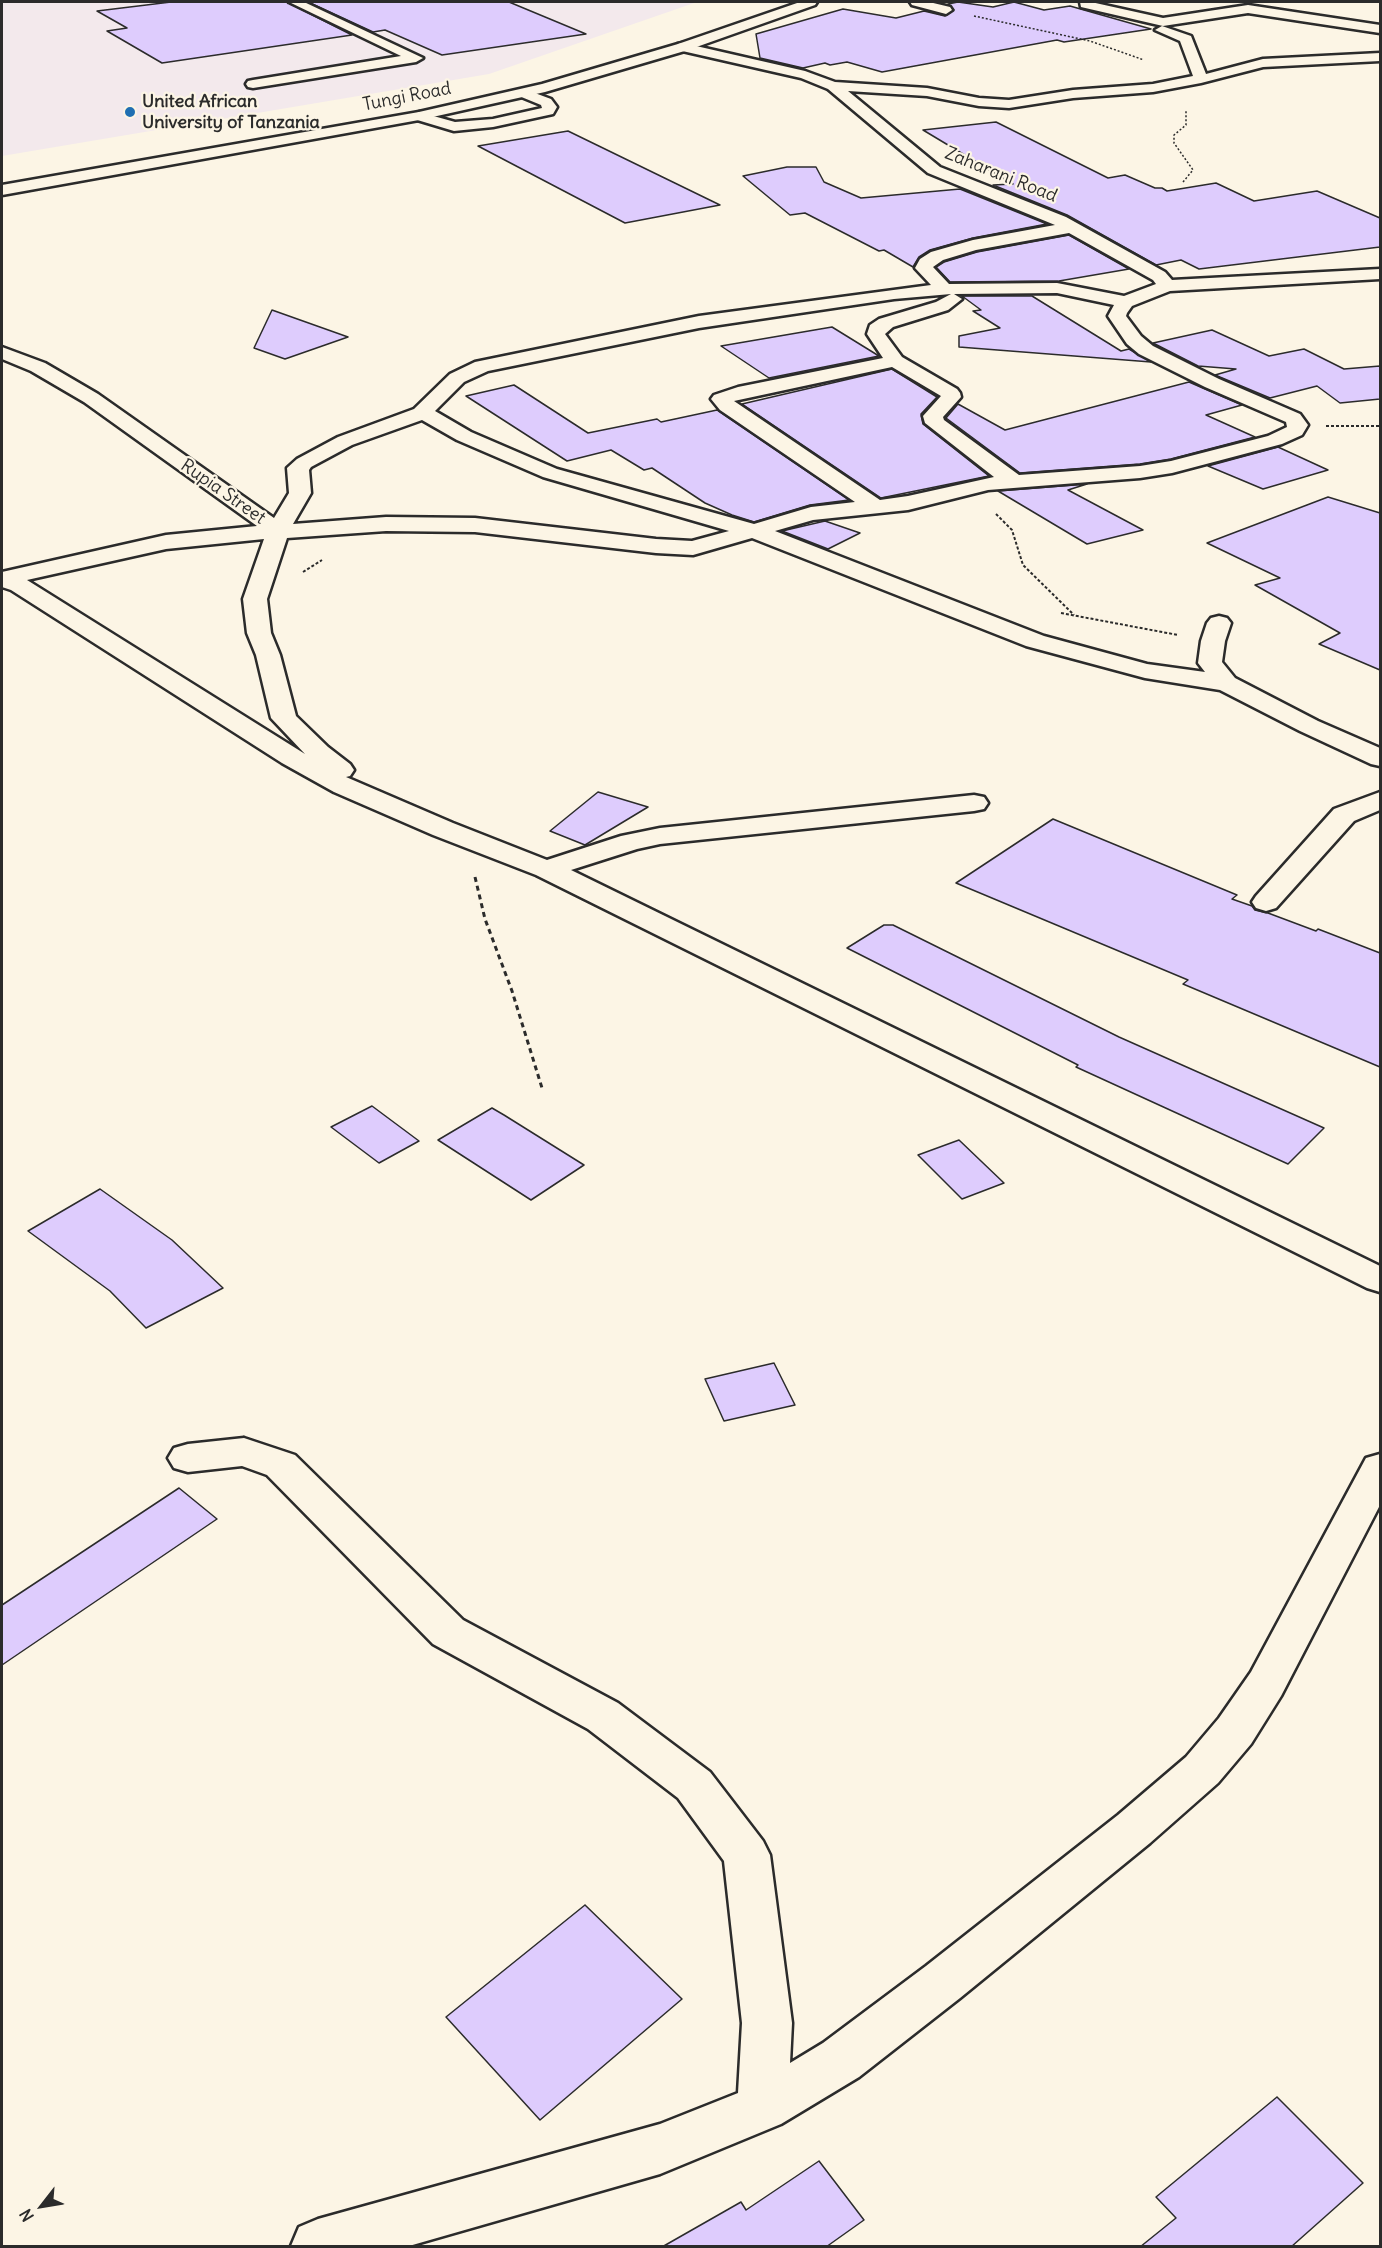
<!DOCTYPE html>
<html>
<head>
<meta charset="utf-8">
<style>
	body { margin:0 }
	#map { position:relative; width:1382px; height:2248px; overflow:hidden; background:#fcf5e5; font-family:Delius,sans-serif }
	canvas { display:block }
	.frame { position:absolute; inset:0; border:3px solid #2b2b2b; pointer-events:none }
	.north { position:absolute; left:12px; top:2176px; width:60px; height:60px; -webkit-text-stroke:4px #fcf5e5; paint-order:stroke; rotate:239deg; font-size:16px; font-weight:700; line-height:24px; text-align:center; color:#2b2b2b }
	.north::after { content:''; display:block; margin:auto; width:21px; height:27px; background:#2b2b2b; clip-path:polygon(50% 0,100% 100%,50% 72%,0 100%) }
</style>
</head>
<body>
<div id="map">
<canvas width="1382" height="2248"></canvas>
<div class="frame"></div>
<div class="north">N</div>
</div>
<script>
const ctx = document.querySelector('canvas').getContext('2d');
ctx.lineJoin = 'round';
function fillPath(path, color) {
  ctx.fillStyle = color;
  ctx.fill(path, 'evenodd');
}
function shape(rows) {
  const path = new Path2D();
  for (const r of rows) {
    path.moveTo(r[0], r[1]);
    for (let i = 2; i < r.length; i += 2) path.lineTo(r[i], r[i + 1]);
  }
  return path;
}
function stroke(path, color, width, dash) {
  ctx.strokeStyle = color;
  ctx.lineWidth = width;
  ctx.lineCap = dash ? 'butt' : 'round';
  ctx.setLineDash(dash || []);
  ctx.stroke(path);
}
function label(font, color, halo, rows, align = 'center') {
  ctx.font = font + ' Delius,sans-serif';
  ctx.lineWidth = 4.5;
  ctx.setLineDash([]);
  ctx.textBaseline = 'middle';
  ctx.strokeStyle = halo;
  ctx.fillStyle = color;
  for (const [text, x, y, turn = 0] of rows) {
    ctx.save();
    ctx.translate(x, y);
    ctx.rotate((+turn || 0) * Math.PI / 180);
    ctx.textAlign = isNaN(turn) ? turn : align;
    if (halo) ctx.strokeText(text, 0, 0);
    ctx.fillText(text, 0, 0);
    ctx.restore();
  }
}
const built = shape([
	[2,2,697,2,489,74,2,156]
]);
const building = shape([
	[171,2,287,2,352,35,162,63,107,31,127,28,97,11,171,2],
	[308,2,509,2,586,34,442,55,385,30,373,32,308,2],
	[958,2,993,7,1014,2,1044,10,1070,6,1151,29,1064,42,1057,40,882,72,847,62,830,65,825,63,803,68,760,58,756,34,843,9,896,18,924,11,945,16,954,10,948,4,958,2],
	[996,122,1108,178,1125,175,1155,188,1162,188,1167,191,1216,183,1254,201,1317,191,1380,218,1380,247,1199,269,1181,260,1156,265,1067,215,993,185,1013,184,923,130,996,122],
	[568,131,720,205,625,223,478,146,568,131],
	[787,167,816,167,824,182,861,198,960,189,1047,224,973,238,930,250,919,257,913,267,884,250,879,251,805,213,790,215,743,176,787,167],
	[1069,235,1129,269,1059,281,950,282,936,267,944,262,977,252,1069,235],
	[962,296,1032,296,1121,351,1129,349,1151,362,959,347,959,336,1000,328,973,311,981,310,962,296],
	[272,310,348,337,285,359,254,348,272,310],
	[832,327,879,356,769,378,721,346,832,327],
	[1212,330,1269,356,1304,349,1344,369,1380,366,1380,399,1340,403,1317,386,1270,398,1215,375,1236,369,1198,366,1153,343,1212,330],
	[892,369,937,397,921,414,923,424,989,476,881,498,742,404,892,369],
	[1189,382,1242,405,1206,415,1255,437,1171,459,1140,464,1020,473,946,418,958,404,1005,430,1189,382],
	[514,385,588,433,657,419,661,422,717,410,849,500,810,505,754,522,732,515,705,503,652,468,644,470,611,450,567,461,466,396,514,385],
	[1278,447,1328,470,1263,489,1208,466,1278,447],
	[1087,484,1068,490,1143,530,1087,544,998,491,1087,484],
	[1328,497,1380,513,1380,670,1319,644,1340,633,1255,585,1280,578,1207,543,1328,497],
	[825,521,860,533,828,549,782,531,825,521],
	[598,792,648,807,585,845,550,831,598,792],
	[1053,819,1237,895,1232,899,1252,906,1255,910,1268,913,1316,931,1318,929,1380,953,1380,1067,1183,984,1188,980,956,883,1053,819],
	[884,925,893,925,1119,1037,1324,1128,1288,1164,1076,1067,1078,1065,847,948,884,925],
	[372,1106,419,1141,379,1163,331,1127,372,1106],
	[492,1108,504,1115,584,1165,531,1200,438,1140,492,1108],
	[959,1140,1004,1183,962,1199,918,1155,959,1140],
	[100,1189,172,1240,223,1288,146,1328,110,1291,28,1231,100,1189],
	[774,1363,795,1405,724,1421,705,1379,774,1363],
	[179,1488,217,1519,2,1665,2,1605,179,1488],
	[585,1905,682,1999,540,2120,446,2017,585,1905],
	[1277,2097,1363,2183,1291,2247,1140,2247,1176,2218,1156,2197,1277,2097],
	[819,2161,864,2220,826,2247,662,2247,741,2202,746,2210,819,2161]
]);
const pathFar2 = shape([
	[974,16,1090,41,1144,60],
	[1183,182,1193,170,1174,143,1174,135,1186,125,1186,111]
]);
const pathFar1 = shape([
	[1326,426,1380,426],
	[996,514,1012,530,1023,565,1074,615],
	[303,572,322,560],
	[1061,613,1178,635]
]);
const path = shape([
	[475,877,485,919,512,991,542,1088]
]);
const minor = shape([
	[289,2,304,2,423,58,416,62,253,88,248,87,246,84,248,81,253,80,401,56,289,2],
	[910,2,929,2,950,7,952,10,946,14,912,5,910,2],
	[1080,2,1091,2,1163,18,1248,5,1380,25,1380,33,1248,13,1163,26,1081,7,1080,2],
	[1162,26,1191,36,1206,74,1263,59,1380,53,1380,61,1263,67,1201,83,1153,92,1073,98,1009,108,979,106,927,96,848,91,940,167,1066,217,1165,272,1172,280,1380,269,1380,279,1170,291,1132,306,1127,313,1126,316,1141,336,1153,346,1219,379,1300,414,1308,425,1302,435,1282,444,1172,473,1140,478,988,490,908,510,813,520,775,531,1044,636,1147,664,1205,672,1198,663,1201,641,1207,623,1211,618,1219,616,1227,618,1231,623,1225,641,1222,662,1235,678,1318,721,1380,748,1380,766,1371,764,1300,731,1220,690,1145,678,1026,646,752,538,693,555,656,553,475,532,386,531,287,538,267,599,271,633,280,655,296,716,328,747,350,764,354,770,350,776,346,777,453,823,547,860,621,836,660,828,974,795,984,797,988,803,984,809,974,811,660,844,637,849,571,870,1380,1266,1380,1292,1367,1288,536,875,433,835,334,792,282,763,11,590,2,587,2,572,166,535,257,526,84,402,31,371,2,359,2,347,45,363,98,394,274,518,289,493,287,468,297,459,338,437,414,409,450,374,475,362,699,316,931,285,915,268,920,259,931,252,973,240,1055,225,928,173,828,89,801,78,678,50,676,47,678,44,683,43,805,71,835,82,927,88,979,98,1009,100,1073,90,1153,84,1193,76,1180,41,1155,30,1162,26],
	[1069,233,1153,280,1156,284,1124,296,1057,283,949,284,933,267,943,260,976,250,1069,233],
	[1057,293,1114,305,1108,316,1127,344,1139,354,1205,387,1286,422,1287,427,1268,436,1171,461,1140,466,1019,475,944,420,943,417,961,397,960,393,957,389,902,357,885,334,893,327,948,310,962,299,954,294,1057,293],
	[951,294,936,302,879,319,870,325,867,334,883,358,738,387,714,395,711,399,720,410,855,502,811,507,754,524,557,469,471,432,435,411,464,382,488,371,699,328,894,299,951,294],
	[892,367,941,396,923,416,925,423,994,477,908,496,880,500,734,401,892,367],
	[422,420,457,440,543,477,729,531,692,541,656,539,475,518,386,517,293,524,311,493,309,470,311,467,352,445,422,420],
	[264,539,243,599,247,633,256,655,271,718,305,754,27,580,166,549,264,539],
	[524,89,551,99,557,107,553,114,493,127,454,131,414,119,412,116,419,112,455,122,493,119,542,108,541,105,519,96,517,93,524,89],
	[1380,792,1380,810,1354,821,1276,908,1266,911,1256,908,1252,902,1256,896,1334,809,1380,792],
	[244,1438,295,1455,463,1620,618,1703,710,1772,763,1841,770,1855,792,2023,790,2063,823,2043,926,1966,1118,1815,1186,1757,1219,1718,1251,1672,1366,1458,1380,1454,1380,1505,1281,1696,1251,1744,1218,1783,1150,1843,960,1998,859,2077,781,2124,660,2174,409,2246,291,2246,299,2227,318,2219,660,2124,738,2093,742,2023,724,1861,678,1798,588,1729,433,1644,267,1475,242,1466,188,1472,174,1468,168,1458,174,1448,188,1444,244,1438]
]);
const major = shape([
	[800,2,817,2,815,5,688,50,545,92,419,120,2,195,2,185,419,112,542,84,678,44,800,2]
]);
const markers = [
	[130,112,6,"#1f6fb2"]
];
const farStreetnames = [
	["Tungi Road",407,97,-11],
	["Zaharani Road",1001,175,22],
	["Rupia Street",223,492,35]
];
const farPoinames = [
	["United African",142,102],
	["University of Tanzania",142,123]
];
fillPath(built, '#f3e9ec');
fillPath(building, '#deccfd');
stroke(building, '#2b2b2b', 1.5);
stroke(minor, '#2b2b2b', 5);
stroke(major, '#2b2b2b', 5);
stroke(pathFar2, '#2b2b2b', 1.5, [2, 2]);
stroke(pathFar1, '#2b2b2b', 2, [3, 2]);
stroke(path, '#2b2b2b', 3, [5, 4]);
fillPath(minor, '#fcf5e5');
fillPath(major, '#fcf5e5');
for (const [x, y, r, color] of markers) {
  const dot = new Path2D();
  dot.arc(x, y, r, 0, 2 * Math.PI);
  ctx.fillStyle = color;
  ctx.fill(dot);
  stroke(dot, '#fcf5e5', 2);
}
label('18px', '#2b2b2b', '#fcf5e5', farStreetnames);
label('bold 18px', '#2b2b2b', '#fcf5e5', farPoinames, 'left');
</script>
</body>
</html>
